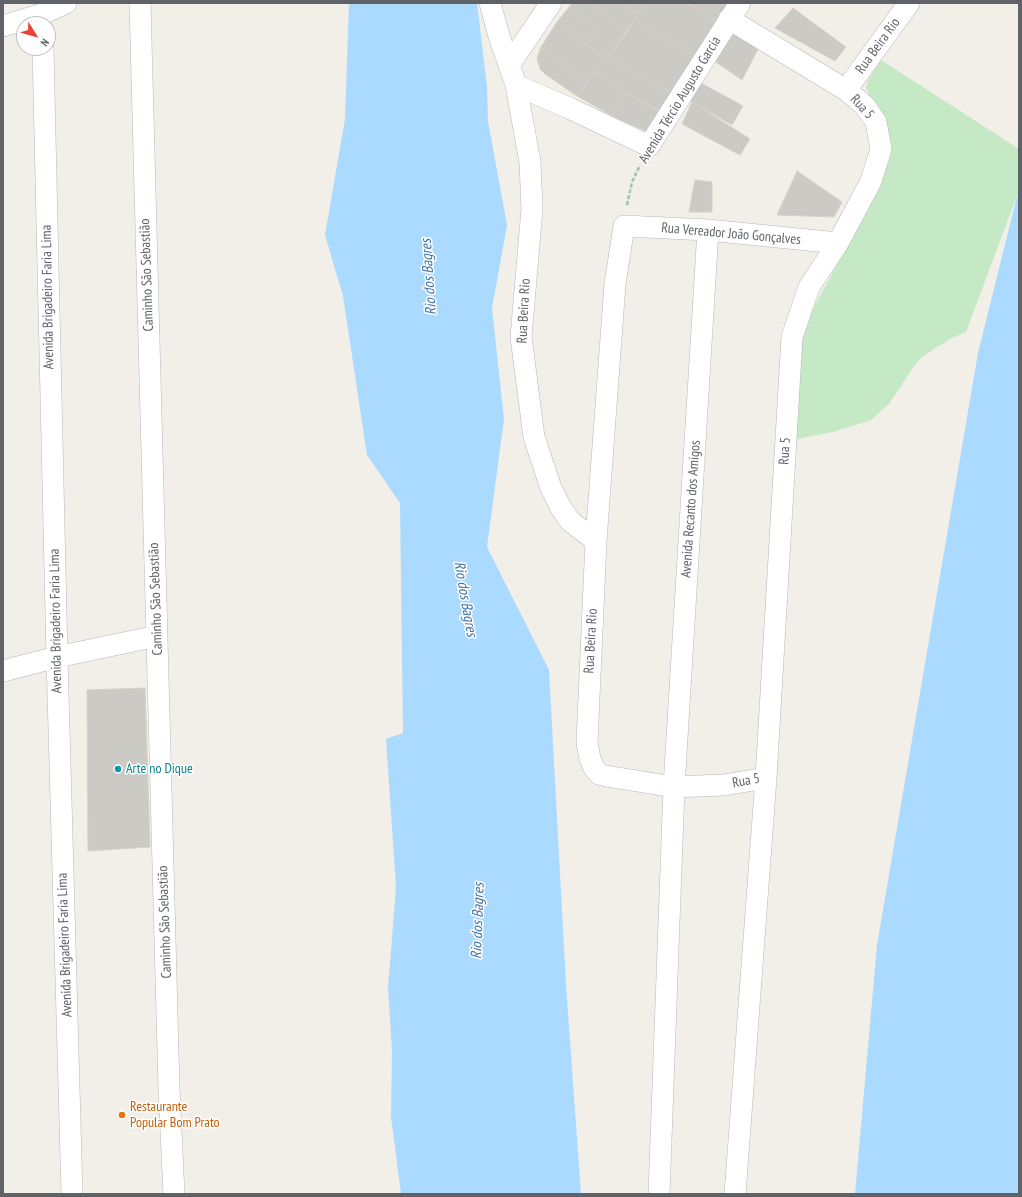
<!DOCTYPE html>
<html>
<head>
<meta charset="utf-8">
<style>
	body { margin:0 }
	#map { position:relative; width:1022px; height:1197px; overflow:hidden; background:#f1efe8; font-family:"PT Sans Narrow",sans-serif }
	canvas { display:block }
	.frame { position:absolute; inset:0; border:4px solid #5f6368; pointer-events:none }
	.north { position:absolute; left:16px; top:16px; width:40px; height:40px; box-sizing:border-box; background:#fff; border:1px solid #bfc1c3; border-radius:50%; rotate:127deg; font-size:11px; font-weight:700; line-height:16px; text-align:center; color:#5f6368 }
	.north::after { content:''; display:block; margin:auto; width:14px; height:18px; background:#ea4335; clip-path:polygon(50% 0,100% 100%,50% 72%,0 100%) }
</style>
</head>
<body>
<div id="map">
<canvas width="1022" height="1197"></canvas>
<div class="frame"></div>
<div class="north">N</div>
</div>
<script>
const ctx = document.querySelector('canvas').getContext('2d');
ctx.lineJoin = 'round';
function fillPath(path, color) {
  ctx.fillStyle = color;
  ctx.fill(path, 'evenodd');
}
function shape(rows) {
  const path = new Path2D();
  for (const r of rows) {
    path.moveTo(r[0], r[1]);
    for (let i = 2; i < r.length; i += 2) path.lineTo(r[i], r[i + 1]);
  }
  return path;
}
function stroke(path, color, width, dash) {
  ctx.strokeStyle = color;
  ctx.lineWidth = width;
  ctx.lineCap = dash ? 'butt' : 'round';
  ctx.setLineDash(dash || []);
  ctx.stroke(path);
}
function label(font, color, halo, rows, align = 'center') {
  ctx.font = font + ' "PT Sans Narrow",sans-serif';
  ctx.lineWidth = 3;
  ctx.setLineDash([]);
  ctx.textBaseline = 'middle';
  ctx.strokeStyle = halo;
  ctx.fillStyle = color;
  for (const [text, x, y, turn = 0] of rows) {
    ctx.save();
    ctx.translate(x, y);
    ctx.rotate((+turn || 0) * Math.PI / 180);
    ctx.textAlign = isNaN(turn) ? turn : align;
    if (halo) ctx.strokeText(text, 0, 0);
    ctx.fillText(text, 0, 0);
    ctx.restore();
  }
}
const green = shape([
	[881,60,1019,149,1019,190,966,332,952,338,923,356,914,366,889,404,871,420,833,432,797,439,802,328,877,193,884,175,886,155,878,113,866,88,868,80]
]);
const water = shape([
	[349,3,477,3,487,87,488,121,507,225,492,308,504,419,487,547,549,670,566,985,581,1194,401,1194,391,1117,392,1050,388,988,396,887,386,739,403,733,400,503,367,455,343,296,325,235,345,119],
	[1019,188,1019,1194,855,1194,877,945,978,353]
]);
const building = shape([
	[572,3,591,3,612,18,616,24,627,32,610,55,605,58,587,44,599,28,569,7,572,3],
	[591,3,622,3,638,14,627,32,616,24,612,18,591,3],
	[622,3,646,3,638,14,622,3],
	[646,3,687,3,717,22,697,57,634,20,646,3],
	[688,3,731,3,717,22,688,3],
	[569,7,599,28,587,44,557,22,569,7],
	[793,8,846,47,835,61,775,28,793,8],
	[634,20,697,57,671,93,618,64,610,55,634,20],
	[557,22,605,58,588,82,541,47,557,22],
	[735,34,758,49,742,80,713,60,726,37,735,34],
	[541,47,588,82,577,96,545,74,540,69,537,58,541,47],
	[610,55,618,64,671,93,659,111,626,93,595,72,605,58,610,55],
	[595,72,626,93,612,116,577,96,595,72],
	[701,83,743,106,732,125,690,101,701,83],
	[626,93,662,112,650,133,612,116,626,93],
	[692,102,750,139,740,155,682,124,692,102],
	[797,171,842,202,834,217,777,215,797,171],
	[695,180,712,182,712,212,689,212,695,180],
	[145,688,150,847,88,851,87,690,145,688]
]);
const path = shape([
	[627,205,632,182,640,165]
]);
const street = shape([
	[140,3,169,1089,174,1194],
	[490,3,499,36,516,85,530,162,532,209,521,337,534,437,551,488,561,508,570,521,596,541],
	[729,19,846,90,865,106,876,122,881,149,871,181,838,243,809,287,792,337,766,778,724,785,674,787,606,776,599,774,594,768,590,759,587,742,596,541,615,284,624,226,708,230,838,243],
	[3,26,42,14,66,3],
	[43,48,57,657,72,1194],
	[509,65,551,3],
	[516,85,569,108,649,146,740,3],
	[846,90,909,3],
	[3,671,57,657,157,636],
	[659,1194,674,787,708,230],
	[735,1194,766,778]
]);
const markers = [
	[118,769,4,"#0f9aa8"],
	[122,1115,4,"#e8710a"]
];
const streetNames = [
	["Rua Beira Rio",878,46,-54],
	["Avenida Tércio Augusto Garcia",680,100,-59],
	["Rua 5",862,107,48],
	["Rua Vereador João Gonçalves",731,234,5],
	["Caminho São Sebastião",147,275,-92],
	["Avenida Brigadeiro Faria Lima",48,297,-91],
	["Rua Beira Rio",524,311,-87],
	["Rua 5",785,451,-87],
	["Avenida Recanto dos Amigos",691,509,-86],
	["Caminho São Sebastião",156,599,-92],
	["Avenida Brigadeiro Faria Lima",56,621,-91],
	["Rua Beira Rio",591,641,-87],
	["Rua 5",746,781,-11],
	["Caminho São Sebastião",165,922,-92],
	["Avenida Brigadeiro Faria Lima",65,945,-92]
];
const cultureNames = [
	["Arte no Dique",126,769]
];
const foodNames = [
	["Restaurante",130,1107],
	["Popular Bom Prato",130,1123]
];
const waterNames = [
	["Rio dos Bagres",429,277,-94],
	["Rio dos Bagres",465,599,80],
	["Rio dos Bagres",478,921,-88]
];
fillPath(green, '#c5e8c5');
fillPath(water, '#aadaff');
fillPath(building, '#cccac5');
stroke(building, '#d6d1c6', 1);
stroke(street, '#b5b8bc', 22);
stroke(path, '#9cc7a9', 2.5, [4, 2]);
stroke(street, '#fff', 21);
for (const [x, y, r, color] of markers) {
  const dot = new Path2D();
  dot.arc(x, y, r, 0, 2 * Math.PI);
  ctx.fillStyle = color;
  ctx.fill(dot);
  stroke(dot, '#fff', 1.5);
}
label('14px', '#5f6368', '#fff', streetNames);
label('14px', '#0d838f', '#fff', cultureNames, 'left');
label('14px', '#c56008', '#fff', foodNames, 'left');
label('italic 15px', '#4174aa', '#fff', waterNames);
</script>
</body>
</html>
